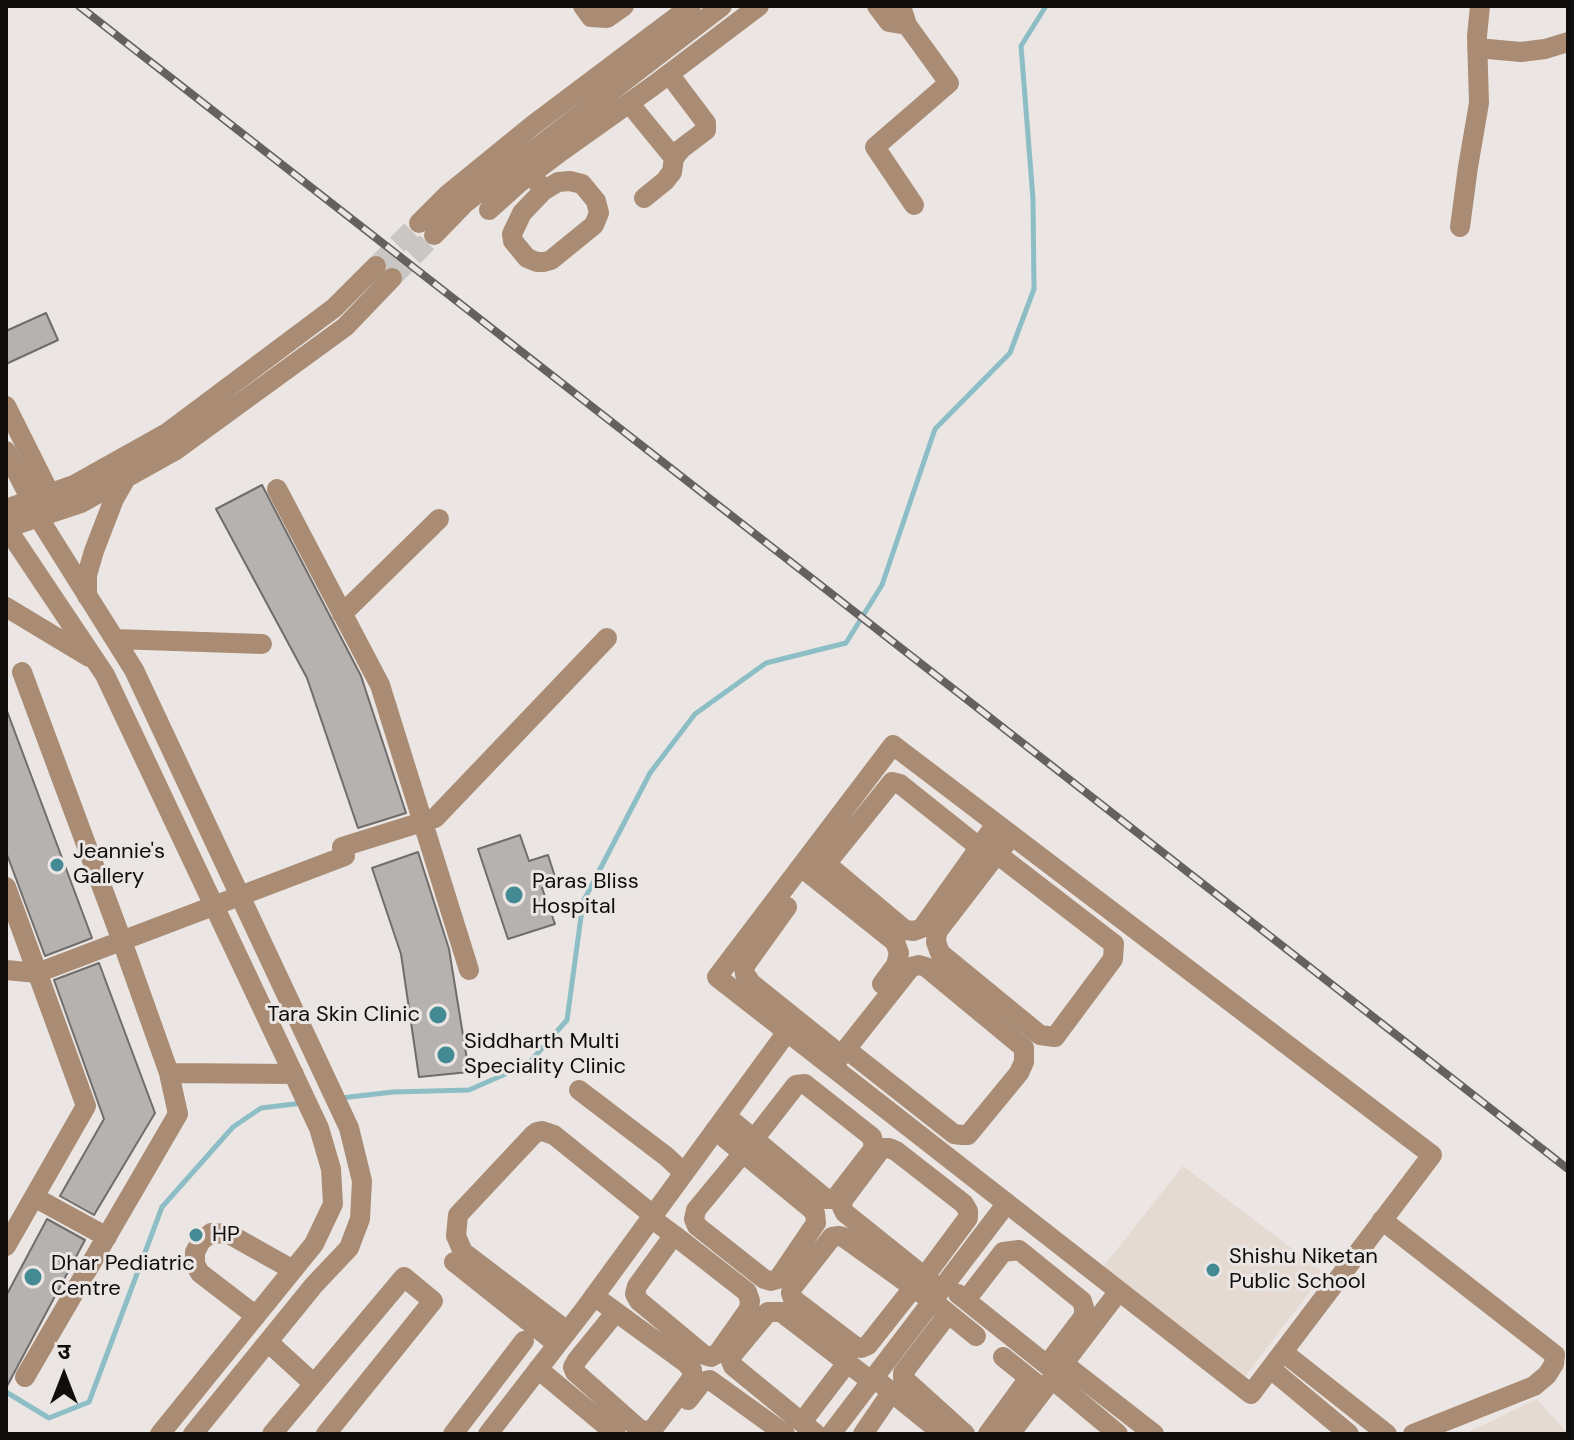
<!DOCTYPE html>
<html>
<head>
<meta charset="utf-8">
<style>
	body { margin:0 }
	#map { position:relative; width:1574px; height:1440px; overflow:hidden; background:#ebe6e3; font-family:"DM Sans","Noto Sans Devanagari",sans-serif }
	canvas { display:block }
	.frame { position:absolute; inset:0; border:8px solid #0f0e0d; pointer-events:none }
	.north { position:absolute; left:24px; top:1336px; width:80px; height:80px; -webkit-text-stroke:6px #ebe6e3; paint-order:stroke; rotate:0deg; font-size:22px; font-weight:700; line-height:32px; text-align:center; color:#0f0e0d }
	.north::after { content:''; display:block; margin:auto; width:28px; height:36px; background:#0f0e0d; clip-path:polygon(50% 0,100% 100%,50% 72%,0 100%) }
</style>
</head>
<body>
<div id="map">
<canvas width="1574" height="1440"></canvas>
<div class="frame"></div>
<div class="north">उ</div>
</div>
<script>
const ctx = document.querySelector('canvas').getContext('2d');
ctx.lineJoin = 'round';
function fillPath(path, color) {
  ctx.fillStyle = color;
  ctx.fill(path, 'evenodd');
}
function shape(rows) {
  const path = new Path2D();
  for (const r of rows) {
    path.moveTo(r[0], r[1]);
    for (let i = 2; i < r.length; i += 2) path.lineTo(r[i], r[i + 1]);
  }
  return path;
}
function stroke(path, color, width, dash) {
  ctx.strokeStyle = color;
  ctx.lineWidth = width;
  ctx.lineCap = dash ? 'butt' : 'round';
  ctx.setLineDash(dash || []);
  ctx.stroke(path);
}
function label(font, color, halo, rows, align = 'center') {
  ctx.font = font + ' "DM Sans",sans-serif';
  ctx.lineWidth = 6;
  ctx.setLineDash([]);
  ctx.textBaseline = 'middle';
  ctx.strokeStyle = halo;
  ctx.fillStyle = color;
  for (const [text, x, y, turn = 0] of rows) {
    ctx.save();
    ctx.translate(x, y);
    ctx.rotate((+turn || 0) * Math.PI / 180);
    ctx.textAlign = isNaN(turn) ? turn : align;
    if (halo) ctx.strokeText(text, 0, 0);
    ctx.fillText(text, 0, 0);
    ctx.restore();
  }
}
const built = shape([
	[1183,1166,1324,1273,1244,1378,1103,1267],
	[1537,1399,1568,1434,1465,1434]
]);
const stream = shape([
	[341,1098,393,1092,469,1090,528,1064,567,1020,583,902,650,773,695,714,766,663,846,643,882,585,935,429,1010,353,1034,289,1033,199,1021,46,1046,6],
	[6,1392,49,1418,89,1402,162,1207,233,1127,261,1108,303,1103]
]);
const building = shape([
	[46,313,58,340,6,364,6,331,46,313],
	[262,485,361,676,406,813,358,828,307,678,216,509,262,485],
	[6,711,7,711,92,938,45,956,6,852,6,711],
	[520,835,529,861,548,855,557,883,542,888,555,924,508,939,478,849,520,835],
	[418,852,449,949,469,1072,419,1077,401,954,372,868,418,852],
	[99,963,155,1113,94,1215,60,1196,104,1119,54,980,99,963],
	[47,1219,85,1240,6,1388,6,1296,47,1219]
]);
const minorTunnel = shape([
	[376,266,419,223],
	[392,278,434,235]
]);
const minor = shape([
	[583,6,591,17,607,18,624,6],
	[877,6,889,22,907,25,901,6],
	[907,25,949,83,875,147,914,205],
	[1477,48,1521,52,1545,49,1568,42],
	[629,103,674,158],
	[532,173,543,191,558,182,570,181,582,184,596,201,599,213,594,225,551,260,544,262,537,262,527,258,513,241,512,234,522,213,543,191],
	[644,198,665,181,672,172,674,158,681,149,706,130,706,123,669,74],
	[489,210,519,183,563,150,653,86,759,6],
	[419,223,447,195,533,125,691,6],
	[1460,227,1468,167,1479,103,1477,36,1480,6],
	[434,235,465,203,722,6],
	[6,406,50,494],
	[6,451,31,500],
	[277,489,380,685,469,970],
	[28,501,134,670,349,1128,362,1181,360,1219,349,1248,314,1285,193,1434],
	[6,509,74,485,167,433,334,308,376,266],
	[6,527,105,675,319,1128,331,1169,333,1204,314,1244,160,1434],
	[6,528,81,503,176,450,345,327,392,278],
	[87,596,87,575,94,551,114,499,126,478],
	[6,607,89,657],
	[342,614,439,519],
	[115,639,262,644],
	[22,672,122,941,169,1073,178,1114,25,1377],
	[893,745,1432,1155,1251,1394,717,977,893,745],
	[342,847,435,818,607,638],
	[812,852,905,930,914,931,922,928,996,824],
	[997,854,1114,944,1113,959,1055,1037,1040,1035,940,953,936,942,937,932,997,854,1012,836],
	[826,864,892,782,900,784,979,847],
	[801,867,895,942,899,953,896,965,882,984],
	[6,887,86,1106,6,1246],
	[787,907,744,967,745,974,751,983,832,1048],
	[6,970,37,973,345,856],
	[832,1067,911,967,919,965,926,967,1024,1048,1024,1062,1019,1073,968,1135,962,1135,954,1134,846,1049],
	[169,1073,294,1074],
	[579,1090,667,1157,684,1173],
	[726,1116,754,1139,826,1199,832,1199,837,1196,874,1148,872,1137,805,1084,796,1085,754,1139],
	[715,1130,809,1207,815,1213,816,1223,778,1279,771,1281,764,1279,697,1226,694,1219,696,1210,743,1153],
	[34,1197,107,1237],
	[651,1218,674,1235,747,1292,750,1301,749,1309,718,1353,711,1357,704,1355,639,1301,635,1294,637,1286,674,1235],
	[1382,1220,1555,1355,1554,1364,1547,1375,1534,1386,1413,1434],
	[454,1262,557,1344],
	[925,1276,968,1218,968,1211,964,1204,896,1151,889,1148,882,1148,843,1200,842,1207,845,1213,941,1290],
	[913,1288,868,1345,861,1348,856,1347,793,1299,791,1293,792,1288,832,1237,839,1236,843,1237,939,1306,976,1336],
	[958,1294,1057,1373],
	[594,1296,686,1363,692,1370,692,1378,653,1429,646,1431,639,1429,575,1372,573,1367,577,1360,616,1312],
	[966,1300,1003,1252,1019,1250,1082,1301,1084,1308,1084,1316,1047,1365],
	[948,1314,903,1373,903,1378,965,1434],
	[256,1316,200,1273,195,1264,195,1252,201,1241,211,1233,229,1234,293,1270],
	[567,1331,463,1252,456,1236,458,1215,533,1135,537,1132,542,1131,554,1135,653,1215],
	[268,1342,314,1384],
	[1283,1352,1387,1434],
	[1003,1357,1038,1385],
	[1064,1364,1154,1434],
	[538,1369,616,1434],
	[1271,1369,1349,1434],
	[874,1378,943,1434],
	[1052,1379,1118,1434],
	[688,1400,702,1382,710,1380,785,1434],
	[802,1422,847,1363],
	[272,1434,404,1277,433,1301,326,1434],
	[453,1434,524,1341],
	[488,1434,587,1306,787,1032],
	[816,1434,733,1366,731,1361,733,1354,768,1312,781,1312,871,1381],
	[831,1434,1007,1203],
	[863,1434,891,1393],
	[988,1434,1029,1378],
	[1010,1434,1119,1291]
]);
const rail = shape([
	[79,6,1568,1169]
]);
const markers = [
	[57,865,8,"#448a95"],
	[514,895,10,"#448a95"],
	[438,1015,10,"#448a95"],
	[446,1055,10,"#448a95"],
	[196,1235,8,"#448a95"],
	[1213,1270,8,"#448a95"],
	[33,1277,10,"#448a95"]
];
const poiNames = [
	["Jeannie's",73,852],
	["Gallery",73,877],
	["Paras Bliss",532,882],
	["Hospital",532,907],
	["Tara Skin Clinic",420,1015,"right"],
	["Siddharth Multi",464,1042],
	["Speciality Clinic",464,1067],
	["HP",212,1235],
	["Shishu Niketan",1229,1257],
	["Public School",1229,1282],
	["Dhar Pediatric",51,1264],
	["Centre",51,1289]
];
fillPath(built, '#e5dad2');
stroke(stream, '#8dbdc5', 5);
fillPath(building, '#b6b2af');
stroke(building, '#716d6a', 2);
stroke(minorTunnel, '#cac6c3', 20, [20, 10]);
stroke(minor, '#a98c73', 20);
stroke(rail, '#646260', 8);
stroke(rail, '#ebe6e3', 5, [15]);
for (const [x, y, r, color] of markers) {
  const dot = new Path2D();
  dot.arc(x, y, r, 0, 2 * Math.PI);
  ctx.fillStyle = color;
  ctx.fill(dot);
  stroke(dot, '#ebe6e3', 3);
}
label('22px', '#0f0e0d', '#ebe6e3', poiNames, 'left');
</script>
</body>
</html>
